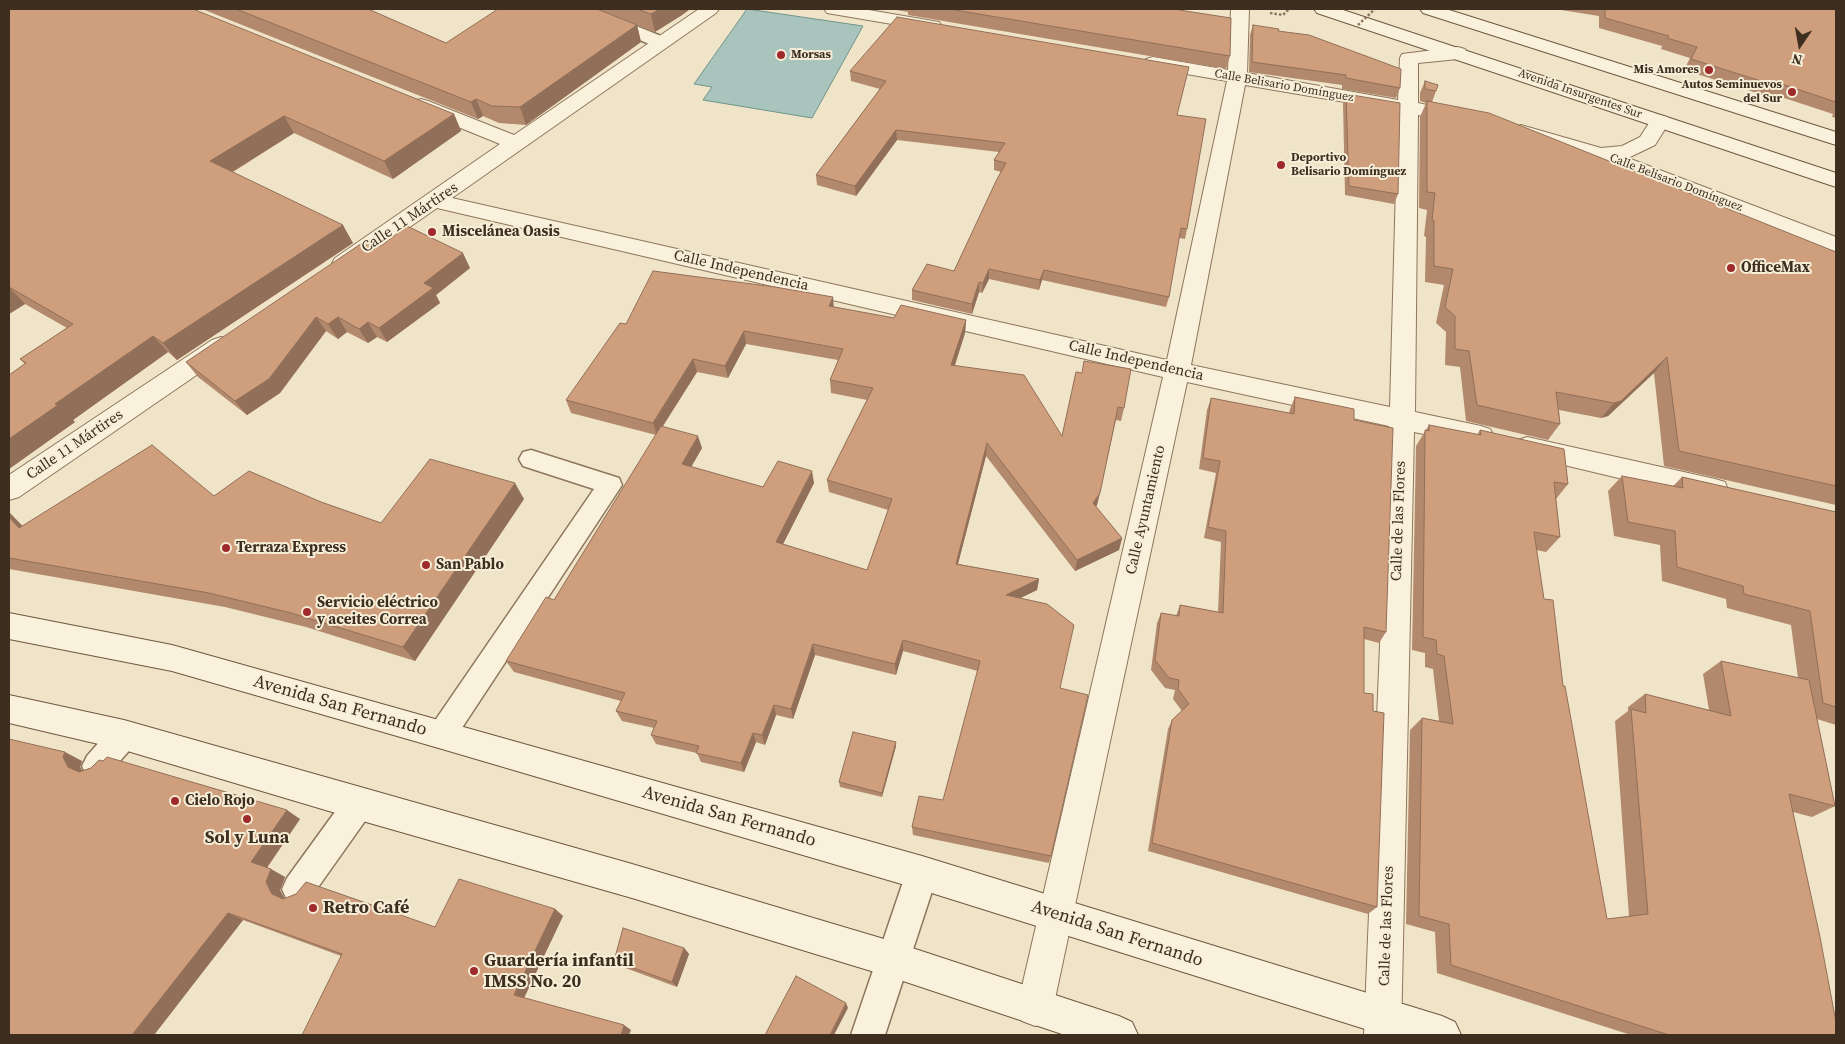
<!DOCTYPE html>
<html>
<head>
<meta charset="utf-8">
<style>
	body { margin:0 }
	#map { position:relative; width:1845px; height:1044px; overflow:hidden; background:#f0e4c8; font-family:"Source Serif 4",serif }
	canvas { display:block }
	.frame { position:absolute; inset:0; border:10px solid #3d2e20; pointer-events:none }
	.north { position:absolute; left:1775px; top:20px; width:50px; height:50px; -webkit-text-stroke:4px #f7eed8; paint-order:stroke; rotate:192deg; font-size:14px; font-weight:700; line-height:20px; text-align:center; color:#3d2e20 }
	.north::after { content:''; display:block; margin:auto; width:18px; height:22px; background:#3d2e20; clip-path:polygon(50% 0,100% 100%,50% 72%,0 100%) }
</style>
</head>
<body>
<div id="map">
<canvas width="1845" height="1044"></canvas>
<div class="frame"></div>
<div class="north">N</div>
</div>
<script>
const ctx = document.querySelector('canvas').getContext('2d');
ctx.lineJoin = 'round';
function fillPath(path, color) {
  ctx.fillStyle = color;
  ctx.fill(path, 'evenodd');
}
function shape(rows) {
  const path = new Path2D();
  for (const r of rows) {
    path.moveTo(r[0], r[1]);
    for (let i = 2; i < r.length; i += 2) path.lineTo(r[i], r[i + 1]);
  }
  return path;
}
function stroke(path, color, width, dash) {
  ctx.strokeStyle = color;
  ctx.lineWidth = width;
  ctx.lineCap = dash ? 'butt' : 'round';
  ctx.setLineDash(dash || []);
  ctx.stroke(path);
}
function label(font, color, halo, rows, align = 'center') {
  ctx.font = font + ' "Source Serif 4",serif';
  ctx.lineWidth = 4;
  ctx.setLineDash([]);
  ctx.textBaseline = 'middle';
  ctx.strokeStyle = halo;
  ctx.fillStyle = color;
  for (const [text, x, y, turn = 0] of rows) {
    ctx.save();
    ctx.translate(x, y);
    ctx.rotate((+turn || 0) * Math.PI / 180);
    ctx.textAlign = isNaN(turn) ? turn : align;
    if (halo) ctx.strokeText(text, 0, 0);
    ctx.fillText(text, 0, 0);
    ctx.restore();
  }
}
const water = shape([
	[747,9,863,26,812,118,703,100,712,87,694,84,747,9]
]);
const path = shape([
	[1270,13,1283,15,1289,9]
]);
const service = shape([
	[572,9,594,9,666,38,668,42,666,46,654,46,574,12,572,9],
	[531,450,619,478,622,485,452,743,442,747,432,743,428,734,432,725,594,489,523,466,519,459,523,452,531,450],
	[124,722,134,725,138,735,134,745,107,776,97,780,87,776,82,766,87,756,114,725,124,722],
	[359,789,370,794,374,804,370,814,309,900,298,905,287,900,282,889,287,878,348,794,359,789],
	[922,857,933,862,938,873,885,1035,851,1035,906,873,911,862,922,857]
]);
const minor = shape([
	[699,9,719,9,716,13,452,198,1167,360,1227,81,1146,67,1144,63,1146,59,1153,57,1228,70,1231,9,1249,9,1247,73,1398,100,1400,58,1402,54,1458,47,1465,49,1467,53,1465,57,1458,59,1418,63,1418,103,1467,114,1470,118,1467,122,1460,124,1418,115,1415,412,1481,426,1490,429,1494,436,1490,443,1481,446,1414,432,1401,1035,1364,1035,1389,426,1187,382,1053,1008,1048,1021,1035,1026,1022,1021,1017,1008,1163,377,437,208,351,268,343,271,335,268,332,263,335,258,500,144,414,109,411,105,414,101,421,99,428,101,514,135,699,9],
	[1245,85,1398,111,1390,407,1191,365,1245,85],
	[824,9,863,9,933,21,939,22,942,26,939,30,933,31,833,14,827,13,824,9],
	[1660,115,1667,117,1670,121,1655,145,1628,158,1836,237,1836,252,1593,158,1514,135,1511,131,1514,127,1521,125,1601,148,1622,146,1640,137,1653,117,1660,115],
	[221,337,230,340,233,346,230,352,19,497,9,500,9,475,212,340,221,337],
	[1527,437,1715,479,1725,482,1728,490,1725,498,1715,501,1518,454,1514,447,1518,440,1527,437]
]);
const secondary = shape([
	[1314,9,1340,9,1836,173,1836,187,1317,13,1314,9],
	[1420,9,1446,9,1836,132,1836,145,1423,13,1420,9],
	[9,613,172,645,922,856,1442,1016,1455,1022,1461,1035,1384,1035,922,890,442,749,172,671,9,639,9,613],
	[9,695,124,720,632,864,894,942,1119,1016,1132,1022,1138,1035,1065,1035,894,978,632,898,359,820,124,750,9,723,9,695]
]);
const pathBridge = shape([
	[1358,25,1375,9]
]);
const wall = shape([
	[9,9,454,114,461,131,393,179,294,133,233,172,353,243,177,360,168,352,73,420,75,422,9,469,9,375,25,364,20,359,67,328,25,304,9,314],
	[202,9,368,9,446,43,637,25,641,42,526,125,499,123,483,116,478,119],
	[598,9,690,9,682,15,655,32],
	[890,9,1179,9,1179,10,1230,56,1226,69,908,15,908,12],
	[1555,9,1836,9,1836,118,1832,117,1833,114,1775,95,1773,98,1684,70,1690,58,1661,49,1662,46,1599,28,1599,16],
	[1253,25,1278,31,1400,88,1396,98,1342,89,1342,85,1249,72,1250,35],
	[850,71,1178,115,1187,229,1185,239,1179,238,1169,297,1166,307,1042,280,1039,290,989,279,982,293,979,292,972,314,912,300,912,290,954,271,1001,172,994,170,994,160,999,152,897,140,856,196,817,185,816,175,880,89,851,81],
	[1425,81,1436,91,1432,102,1836,252,1836,505,1664,466,1654,373,1608,416,1601,418,1559,410,1560,424,1548,440,1466,421,1460,367,1445,365,1446,332,1436,323,1444,285,1425,282,1426,237,1424,236,1427,210,1419,208,1420,117,1426,103,1420,101,1420,93],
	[1346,94,1398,194,1394,204,1345,195,1343,104],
	[381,246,470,268,436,295,440,303,387,342,377,337,368,343,347,332,338,339,326,331,280,393,247,415,198,377,186,362],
	[833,307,894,318,966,320,965,333,955,365,1062,436,1076,372,1124,408,1121,421,1116,420,1097,505,1096,507,1122,538,1119,550,1075,571,986,456,958,564,1039,579,1037,590,1020,598,1060,688,1051,856,1049,863,913,835,912,827,943,800,978,671,903,651,896,675,815,655,793,719,776,715,765,745,756,742,744,772,701,762,697,753,656,744,651,735,654,728,622,721,616,711,621,701,514,672,506,661,554,600,656,435,571,413,566,400,626,324],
	[746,344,838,360,830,380,831,393,867,400,827,480,829,492,888,510,867,570,783,544,814,483,763,487,691,467,702,448,663,426,697,372,728,378],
	[1295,397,1354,420,1386,632,1379,643,1364,639,1364,693,1377,907,1368,914,1148,851,1168,729,1172,720,1182,711,1173,699,1175,690,1165,688,1151,670,1157,623,1161,613,1176,616,1180,605,1218,612,1221,542,1204,538,1216,473,1199,469,1207,410,1211,398,1289,413,1290,409],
	[1429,425,1477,435,1480,430,1568,484,1556,499,1560,537,1546,552,1536,550,1544,599,1563,686,1607,919,1629,917,1615,721,1628,711,1628,707,1645,694,1709,710,1703,674,1721,661,1798,678,1791,625,1727,608,1726,599,1662,581,1660,545,1614,536,1608,491,1622,476,1673,486,1682,477,1836,512,1836,725,1817,719,1835,806,1812,817,1793,812,1836,1035,1631,1035,1437,973,1435,932,1406,924,1410,730,1422,718,1439,721,1433,669,1425,667,1425,653,1412,650,1416,446],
	[214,496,321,502,381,523,524,499,415,661,306,627,225,607,9,569,9,512,22,526],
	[9,739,82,761,80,767,83,771,300,819,267,868,285,877,280,890,285,899,435,927,555,909,563,916,524,998,631,1030,341,956,243,920,154,1035,9,1035],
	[896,746,882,797,840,787,839,782],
	[684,948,689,954,677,987,620,966,614,961]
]);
const shadedWall = shape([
	[660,9,690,9,682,15,655,32,651,14],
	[637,25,641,42,526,125,520,107],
	[476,99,483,116,478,119,471,102],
	[454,114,461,131,393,179,384,161],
	[284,116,294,133,222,178,210,161],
	[896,130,897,140,856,196,855,186],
	[343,225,353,243,177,360,163,343],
	[463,253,470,268,436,295,440,303,387,342,379,328,424,283],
	[989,269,989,279,982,293,983,283],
	[1044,270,1042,280,1039,290,1040,280],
	[979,282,979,292,972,314,972,304],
	[9,287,25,304,9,314],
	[833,297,834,310,829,306],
	[316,317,326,331,280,393,247,415,235,401],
	[338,317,347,332,338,339,328,324],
	[966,320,965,333,951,377,951,365],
	[368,322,377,337,368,343,359,329],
	[744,331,746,344,728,378,725,366],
	[153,336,168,352,73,420,75,422,9,469,9,439,55,404],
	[1667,357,1654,373,1608,416,1601,418,1614,403],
	[693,359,697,372,657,435,653,423],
	[698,436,702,448,686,476,682,464],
	[987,443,986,456,955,575,956,564],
	[812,471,814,483,778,554,776,542],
	[515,483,524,499,415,661,403,647],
	[1100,493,1097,505,1090,514,1093,503],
	[9,512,39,543,19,528,9,517],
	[1122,538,1119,550,1075,571,1077,560],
	[1039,579,1037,590,1004,606,1006,595],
	[903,640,903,651,896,675,895,664],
	[813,644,815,655,793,719,791,709],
	[774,705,776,715,765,745,762,735],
	[753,733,756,742,744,772,741,763],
	[896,742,896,746,882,797,882,793],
	[65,752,82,761,80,767,85,777,68,767,63,757],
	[287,810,300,819,265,870,251,862],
	[271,869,285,877,280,890,286,902,272,894,266,882],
	[555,909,563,916,523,1000,514,995],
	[228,913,243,920,154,1035,132,1035],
	[684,948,689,954,677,987,672,982],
	[846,1003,848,1008,834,1035,830,1035],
	[624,1025,631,1030,629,1035,621,1035]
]);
const building = shape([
	[9,9,193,9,454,114,384,161,284,116,210,161,343,225,163,343,153,336,55,404,58,405,9,439,9,375,26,363,20,359,73,324,9,287,9,9],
	[236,9,368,9,446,43,498,9,597,9,637,25,520,107,492,106,476,99,471,102,236,9],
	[637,9,660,9,651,14,637,9],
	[949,9,1179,9,1179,10,1231,18,1230,56,949,9],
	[1605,9,1836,9,1836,102,1782,84,1780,87,1691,59,1697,47,1667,38,1669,36,1605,18,1605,9],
	[897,17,1189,67,1177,115,1206,119,1187,229,1181,228,1169,297,1044,270,1040,280,989,269,983,283,979,282,972,304,912,290,927,264,954,271,997,179,1006,163,994,160,1005,143,896,130,855,186,816,175,886,81,850,71,897,17],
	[1253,25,1279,29,1278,31,1309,35,1401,69,1400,88,1346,78,1346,75,1252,62,1253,25],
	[1425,81,1438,85,1436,91,1425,89,1425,81],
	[1346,94,1400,103,1398,194,1349,186,1346,94],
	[1427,101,1489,113,1836,252,1836,486,1679,451,1667,357,1621,401,1614,403,1556,392,1560,424,1477,405,1469,351,1455,349,1455,316,1445,307,1453,269,1434,266,1434,221,1432,220,1435,193,1427,192,1427,101],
	[407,226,463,253,424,283,433,288,379,328,368,322,359,329,338,317,328,324,316,317,269,379,235,401,186,362,368,239,381,246,407,226],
	[653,271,775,287,833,297,829,306,894,318,901,305,966,320,951,365,1024,375,1062,436,1076,372,1082,373,1084,361,1131,369,1124,408,1118,407,1100,493,1093,503,1122,538,1077,560,987,443,956,564,1039,579,1006,595,1047,604,1074,625,1060,688,1088,695,1051,856,912,827,919,796,943,800,980,661,903,640,895,664,813,644,791,709,774,705,762,735,753,733,741,763,696,753,699,746,651,735,657,721,616,711,625,693,506,661,546,597,554,600,661,426,698,436,682,464,763,487,778,461,812,471,776,542,867,570,892,499,827,480,873,388,830,380,843,349,744,331,725,366,693,359,653,423,566,400,620,323,626,324,653,271],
	[1295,397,1354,409,1354,420,1393,428,1386,632,1364,627,1364,693,1373,694,1373,711,1384,713,1377,907,1152,843,1172,720,1189,704,1178,689,1179,680,1169,678,1155,660,1161,613,1179,616,1180,605,1223,613,1226,531,1208,527,1220,461,1203,458,1211,398,1294,414,1295,397],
	[1429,425,1481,435,1480,430,1564,449,1568,484,1554,482,1560,537,1534,532,1544,599,1553,600,1563,686,1565,686,1607,919,1648,914,1631,709,1646,713,1645,694,1731,716,1721,661,1809,680,1835,806,1789,794,1820,937,1836,1022,1836,1035,1669,1035,1451,965,1449,924,1419,916,1422,718,1453,724,1444,656,1437,654,1436,640,1423,637,1425,430,1429,431,1429,425],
	[152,445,214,496,249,471,321,502,381,523,430,459,515,483,403,647,291,613,209,593,9,558,9,517,19,528,152,445],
	[1622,476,1683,488,1682,477,1836,512,1836,707,1823,703,1810,611,1744,594,1743,586,1677,567,1675,531,1628,522,1622,476],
	[853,732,896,742,882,793,839,782,853,732],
	[9,739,65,752,63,757,68,767,79,772,91,768,99,760,103,761,107,757,287,810,251,862,271,869,266,882,272,894,283,899,296,894,306,882,435,927,459,879,555,909,514,995,624,1025,621,1035,302,1035,342,954,228,913,132,1035,9,1035,9,739],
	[623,928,684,948,672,982,614,961,623,928],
	[796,976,846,1003,830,1035,765,1035,796,976]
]);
const markers = [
	[781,55,5,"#9e2a2b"],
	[1709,70,5,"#9e2a2b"],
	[1792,92,5,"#9e2a2b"],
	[1281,165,5,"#9e2a2b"],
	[432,232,5,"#9e2a2b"],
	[1731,268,5,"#9e2a2b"],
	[226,548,5,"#9e2a2b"],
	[426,565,5,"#9e2a2b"],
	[307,612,5,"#9e2a2b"],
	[175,801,5,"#9e2a2b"],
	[247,819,5,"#9e2a2b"],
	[313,908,5,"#9e2a2b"],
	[474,971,5,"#9e2a2b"]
];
const farPoinames = [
	["Morsas",791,55],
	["Mis Amores",1699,70,"right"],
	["Autos Seminuevos",1782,85,"right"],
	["del Sur",1782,99,"right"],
	["Deportivo",1291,158],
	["Belisario Domínguez",1291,172]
];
const farStreetnames = [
	["Calle Belisario Domínguez",1284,86,10],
	["Avenida Insurgentes Sur",1580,94,19],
	["Calle Belisario Domínguez",1676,183,21]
];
const streetNames = [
	["Calle 11 Mártires",410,218,-34],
	["Calle Independencia",741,271,13],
	["Calle Independencia",1136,361,13],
	["Calle 11 Mártires",75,445,-34],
	["Calle Ayuntamiento",1146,510,-77],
	["Calle de las Flores",1399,521,-88],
	["Calle de las Flores",1387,926,-88]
];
const poiNames = [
	["Miscelánea Oasis",442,232],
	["OfficeMax",1741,268],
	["Terraza Express",236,548],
	["San Pablo",436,565],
	["Servicio eléctrico",317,603],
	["y aceites Correa",317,620],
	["Cielo Rojo",185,801]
];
const nearStreetnames = [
	["Avenida San Fernando",340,706,16],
	["Avenida San Fernando",729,817,16],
	["Avenida San Fernando",1117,934,18]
];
const nearPoinames = [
	["Sol y Luna",247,838,"center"],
	["Retro Café",323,908],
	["Guardería infantil",484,961],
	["IMSS No. 20",484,982]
];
fillPath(water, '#a9c4bc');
stroke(water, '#6f938a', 1);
stroke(service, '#8d765c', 3);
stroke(minor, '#8d765c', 2);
stroke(secondary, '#6f573f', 2);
stroke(path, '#8d765c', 2.5, [2.5, 2]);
fillPath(service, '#faf1dc');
fillPath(minor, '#faf1dc');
fillPath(secondary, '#faf1dc');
stroke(pathBridge, '#8d765c', 2.5, [2.5, 2]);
fillPath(wall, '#b2896c');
fillPath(shadedWall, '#916f58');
fillPath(building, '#cf9f7d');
stroke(building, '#916f58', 1);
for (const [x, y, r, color] of markers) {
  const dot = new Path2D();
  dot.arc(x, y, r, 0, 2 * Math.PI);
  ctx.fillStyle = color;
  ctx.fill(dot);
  stroke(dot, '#f7eed8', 2);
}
label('bold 12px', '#3d2e20', '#f7eed8', farPoinames, 'left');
label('12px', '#3d2e20', '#f7eed8', farStreetnames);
label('15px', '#3d2e20', '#f7eed8', streetNames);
label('bold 15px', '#3d2e20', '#f7eed8', poiNames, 'left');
label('18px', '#3d2e20', '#f7eed8', nearStreetnames);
label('bold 18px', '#3d2e20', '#f7eed8', nearPoinames, 'left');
</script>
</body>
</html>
